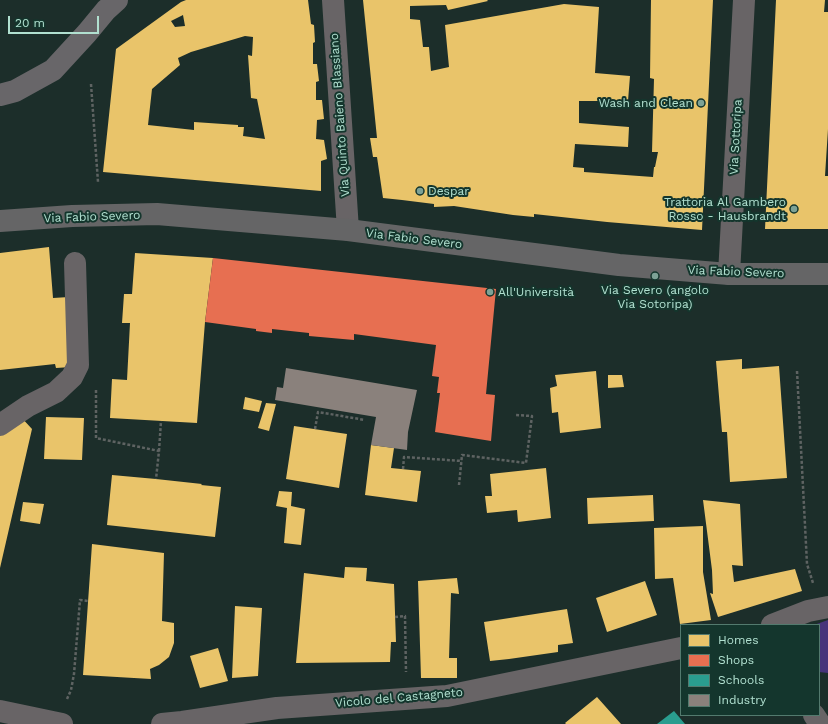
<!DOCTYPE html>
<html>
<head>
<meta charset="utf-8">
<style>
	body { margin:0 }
	#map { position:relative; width:828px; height:724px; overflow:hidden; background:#1c2e2a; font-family:"Work Sans",sans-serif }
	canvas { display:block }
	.legend { position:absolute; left:680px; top:624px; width:140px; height:92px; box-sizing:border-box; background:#14362d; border:1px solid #537a6e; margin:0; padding:5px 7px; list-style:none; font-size:12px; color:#b1e0d0 }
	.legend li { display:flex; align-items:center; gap:8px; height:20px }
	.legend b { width:20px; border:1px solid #537a6e }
	.scale { position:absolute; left:8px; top:16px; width:91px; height:18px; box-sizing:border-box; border:2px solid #b1e0d0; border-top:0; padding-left:5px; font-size:12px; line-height:14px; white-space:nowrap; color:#b1e0d0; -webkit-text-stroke:3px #14362d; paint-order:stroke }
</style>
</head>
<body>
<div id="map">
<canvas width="828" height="724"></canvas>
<ul class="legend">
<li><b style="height:11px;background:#e9c46a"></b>Homes</li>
<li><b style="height:11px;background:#e76f51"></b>Shops</li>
<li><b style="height:11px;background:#2a9d8f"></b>Schools</li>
<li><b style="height:11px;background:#8a817c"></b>Industry</li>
</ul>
<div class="scale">20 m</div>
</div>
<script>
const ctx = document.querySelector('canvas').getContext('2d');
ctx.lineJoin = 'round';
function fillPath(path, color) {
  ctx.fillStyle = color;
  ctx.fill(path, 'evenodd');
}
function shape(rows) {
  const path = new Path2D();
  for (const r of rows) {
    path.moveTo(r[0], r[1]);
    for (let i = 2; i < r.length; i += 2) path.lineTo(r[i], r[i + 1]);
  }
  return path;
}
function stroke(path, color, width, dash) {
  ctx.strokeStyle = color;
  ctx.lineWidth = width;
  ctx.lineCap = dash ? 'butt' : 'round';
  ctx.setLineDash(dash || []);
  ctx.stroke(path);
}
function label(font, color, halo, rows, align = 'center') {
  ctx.font = font + ' "Work Sans",sans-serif';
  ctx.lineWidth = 4;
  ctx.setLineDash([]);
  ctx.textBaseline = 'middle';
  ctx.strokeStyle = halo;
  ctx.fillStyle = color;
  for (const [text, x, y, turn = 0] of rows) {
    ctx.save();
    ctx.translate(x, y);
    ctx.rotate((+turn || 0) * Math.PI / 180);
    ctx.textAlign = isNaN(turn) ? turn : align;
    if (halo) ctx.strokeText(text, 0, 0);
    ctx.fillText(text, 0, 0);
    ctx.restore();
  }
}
const green = shape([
	[828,620,828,673,819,672,819,625,814,625]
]);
const homes = shape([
	[186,0,308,0,311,24,314,25,315,42,313,43,313,64,317,64,319,81,316,82,316,100,322,100,324,119,317,120,316,139,324,140,327,159,321,161,321,191,103,172,116,49,181,2],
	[183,15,185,26,175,27,171,21],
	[245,36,253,37,252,56,248,55,251,98,257,99,265,139,243,136,244,127,238,127,238,125,194,122,194,130,148,125,152,89,180,65,178,58,191,52],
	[363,0,487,0,488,1,448,10,446,5,410,6,410,19,420,20,423,47,429,47,431,71,449,67,445,25,564,4,599,7,595,73,630,76,628,101,579,101,579,123,629,127,628,147,575,144,573,167,584,168,584,172,653,177,654,167,655,167,658,152,652,152,654,79,650,78,651,0,713,0,702,230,607,222,534,214,534,217,513,215,454,206,434,207,434,204,402,200,383,198,377,157,373,157,370,138,377,138],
	[776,0,825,0,824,12,828,12,828,129,825,176,828,176,828,229,765,229],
	[49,247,53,298,69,297,71,367,56,368,55,364,0,370,0,253],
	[135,253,213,258,205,322,197,423,110,418,112,379,127,380,130,323,122,323,124,294,132,294],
	[742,359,742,369,779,366,787,478,730,482,727,432,722,432,716,361],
	[596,371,601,428,560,433,558,412,552,413,550,388,557,386,555,375],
	[608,375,622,375,624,387,608,388],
	[245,397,262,401,259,412,243,409],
	[266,403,276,404,269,431,258,428],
	[20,416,32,429,0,568,0,435],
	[46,417,84,418,82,460,44,459],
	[294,426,347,434,339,488,286,479],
	[371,445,394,448,391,468,421,471,417,502,365,495],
	[546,468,551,518,518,522,517,510,487,513,485,496,492,496,490,474],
	[112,475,156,479,202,484,201,485,221,487,215,537,107,525],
	[279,491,292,492,291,506,305,509,301,545,284,543,287,508,276,506],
	[653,495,654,521,588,524,587,498],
	[703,500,740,504,743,566,732,565,734,582,795,569,802,591,718,617,710,593,713,594,712,570],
	[23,502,44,504,40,524,20,521],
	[703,526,703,572,711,620,680,624,673,578,655,579,654,528],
	[92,544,164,553,162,621,174,623,174,643,169,657,159,665,150,669,151,679,83,675],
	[345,567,367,568,366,581,394,584,396,642,391,642,390,662,296,663,304,573,344,578],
	[457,578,459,594,451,593,449,658,457,658,457,678,421,678,418,581],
	[645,581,657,615,607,632,596,598],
	[235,606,262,608,258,676,232,678],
	[567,609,573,643,558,645,558,652,509,659,490,661,484,622],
	[218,648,228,681,200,688,190,656],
	[597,697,621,724,566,724,565,723]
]);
const shops = shape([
	[213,258,496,289,486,394,495,395,491,441,435,432,440,393,437,393,439,377,432,376,436,345,354,334,354,340,309,336,309,333,272,329,272,333,256,331,256,329,205,322]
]);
const schools = shape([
	[674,711,685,724,657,724]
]);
const industry = shape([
	[286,368,417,390,408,432,407,450,371,445,376,417,275,400,277,387,283,388]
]);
const path = shape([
	[91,84,98,182],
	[797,371,807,564,813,583],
	[96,390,96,438,159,451,156,479],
	[315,429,318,412,365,420],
	[159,451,161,421],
	[403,469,404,457,462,461],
	[459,485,462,455,526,463,532,416,516,415],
	[395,617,405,616,406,672],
	[67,699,71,690,74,674,80,600,88,601]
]);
const street = shape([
	[333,0,348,230],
	[729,274,744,0],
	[0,425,28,406,56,392,72,377,78,365,75,263],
	[772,625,808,611,828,607],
	[0,711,62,724],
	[814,715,820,724],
	[162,724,182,722,277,708,447,696,681,648]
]);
const secondary = shape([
	[0,95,15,91,53,70,87,33,106,10,117,0]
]);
const primary = shape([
	[0,221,72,216,157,214,348,230,619,265,729,274,828,274]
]);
const markers = [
	[701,103,4,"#7da296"],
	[420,191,4,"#7da296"],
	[794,209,4,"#7da296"],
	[655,276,4,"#7da296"],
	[490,292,4,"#7da296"]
];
const poiNames = [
	["Wash and Clean",693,103],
	["Despar",428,191,"left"],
	["Trattoria Al Gambero",786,202],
	["Rosso - Hausbrandt",786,216],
	["Via Severo (angolo",655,290,"center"],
	["Via Sotoripa)",655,304,"center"],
	["All'Università",498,292,"left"]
];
const streetNames = [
	["Via Quinto Baieno Blassiano",340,115,-94],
	["Via Sottoripa",736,137,-87],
	["Via Fabio Severo",92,217,-2],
	["Via Fabio Severo",414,239,7],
	["Via Fabio Severo",736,272,2],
	["Vicolo del Castagneto",399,698,-5]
];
fillPath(green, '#46337a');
fillPath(homes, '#e9c46a');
fillPath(shops, '#e76f51');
fillPath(schools, '#2a9d8f');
fillPath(industry, '#8a817c');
stroke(path, '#5e6362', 2.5, [3, 2]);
stroke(street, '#686466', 22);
stroke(secondary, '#686669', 22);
stroke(primary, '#656566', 22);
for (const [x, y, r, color] of markers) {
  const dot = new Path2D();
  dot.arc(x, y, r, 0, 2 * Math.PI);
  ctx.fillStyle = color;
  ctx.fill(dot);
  stroke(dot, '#14362d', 1.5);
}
label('12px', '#b1e0d0', '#14362d', poiNames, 'right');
label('12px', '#b1e0d0', '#14362d', streetNames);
</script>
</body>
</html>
